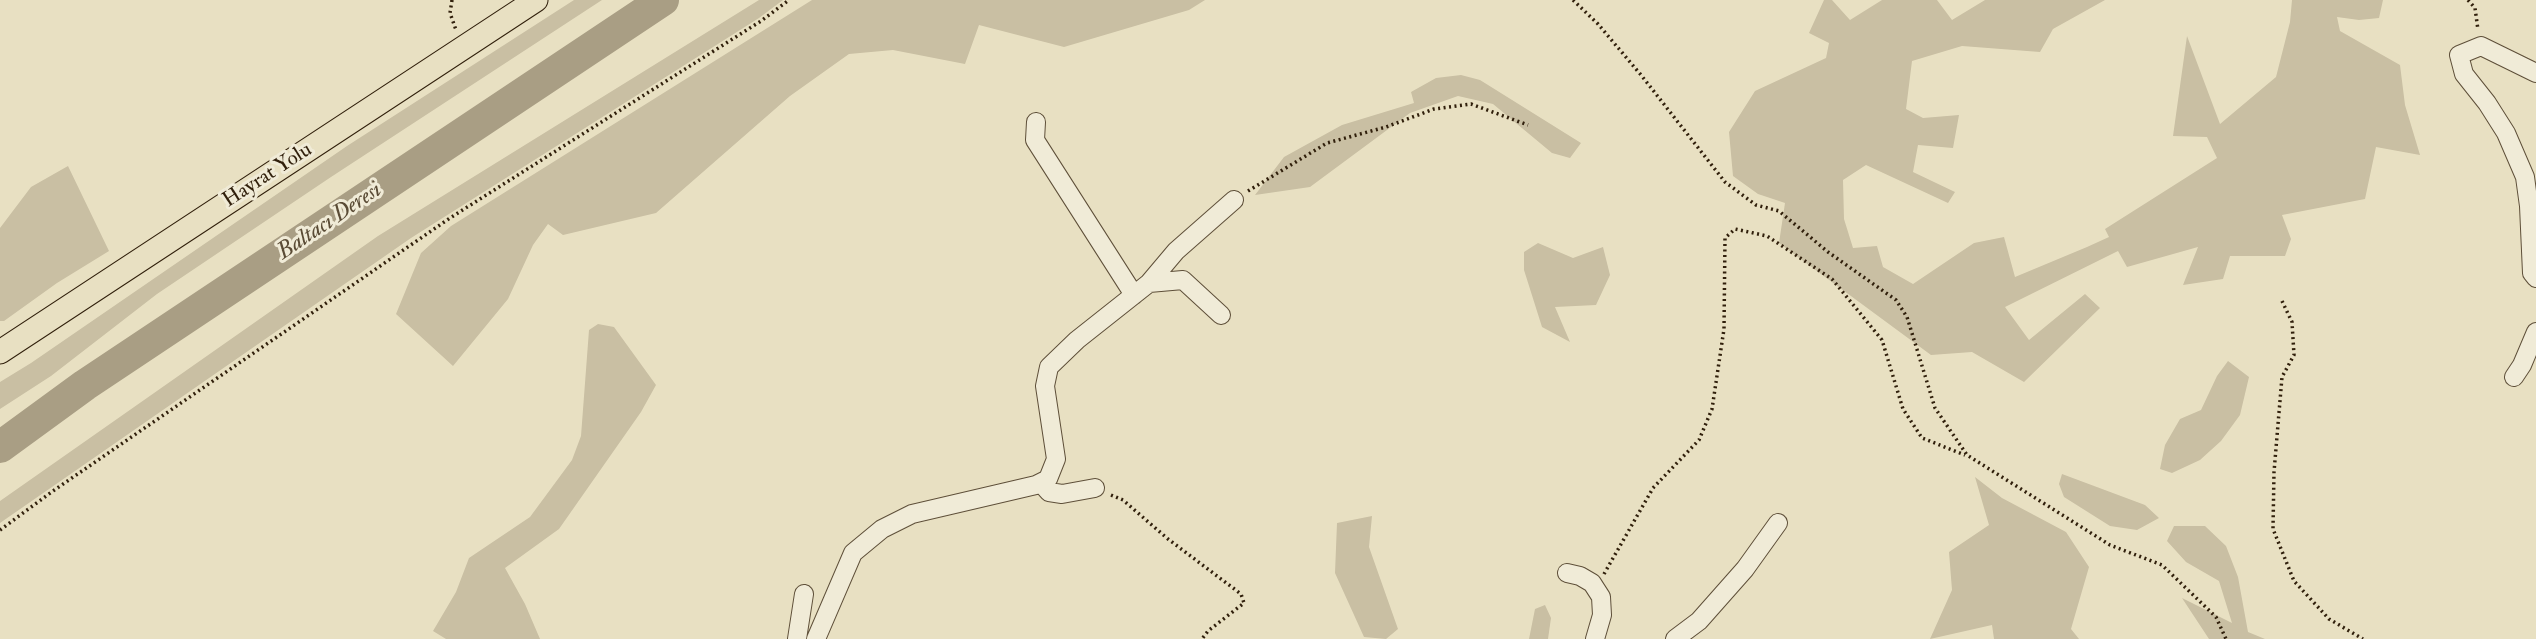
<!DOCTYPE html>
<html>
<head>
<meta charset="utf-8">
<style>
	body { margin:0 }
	canvas { display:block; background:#e8e0c2 }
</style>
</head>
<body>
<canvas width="2536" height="639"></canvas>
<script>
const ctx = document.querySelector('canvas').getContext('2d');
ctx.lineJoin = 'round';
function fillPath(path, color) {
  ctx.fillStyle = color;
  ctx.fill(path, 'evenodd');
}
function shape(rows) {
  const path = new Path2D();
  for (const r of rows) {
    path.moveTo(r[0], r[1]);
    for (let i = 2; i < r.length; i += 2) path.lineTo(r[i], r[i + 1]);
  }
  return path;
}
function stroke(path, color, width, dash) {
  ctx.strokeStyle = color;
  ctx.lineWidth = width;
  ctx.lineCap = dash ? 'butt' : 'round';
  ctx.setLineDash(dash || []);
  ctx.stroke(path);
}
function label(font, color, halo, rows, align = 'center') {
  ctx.font = font + ' "IM FELL Double Pica",serif';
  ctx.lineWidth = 6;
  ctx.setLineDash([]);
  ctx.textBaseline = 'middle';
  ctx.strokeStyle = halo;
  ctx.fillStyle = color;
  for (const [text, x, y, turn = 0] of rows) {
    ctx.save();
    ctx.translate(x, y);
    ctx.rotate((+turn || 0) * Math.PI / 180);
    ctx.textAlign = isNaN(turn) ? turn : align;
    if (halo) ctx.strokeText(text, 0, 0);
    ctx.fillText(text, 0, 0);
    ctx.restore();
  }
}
const green = shape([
	[574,0,602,0,331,177,157,294,51,376,0,409,0,382,31,363,347,146],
	[759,0,783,0,759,18,411,238,0,523,0,501,378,236],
	[812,0,1205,0,1189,10,1064,47,979,25,965,64,893,50,849,54,790,96,656,213,563,235,548,224,533,245,508,299,453,366,396,314,421,253,451,226],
	[1824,0,1832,0,1850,20,1882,0,1937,0,1952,20,1985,0,2105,0,2053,29,2040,52,1962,46,1912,61,1906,109,1923,118,1959,115,1953,148,1918,145,1913,172,1955,192,1948,203,1866,165,1843,180,1844,219,1853,248,1877,246,1883,267,1913,284,1974,243,2004,237,2015,277,2087,247,2109,237,2105,229,2217,158,2207,137,2173,136,2187,36,2220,124,2276,77,2290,22,2292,0,2383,0,2379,18,2359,20,2337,17,2340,31,2400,65,2405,105,2420,155,2376,147,2365,199,2282,215,2291,239,2285,256,2230,256,2223,279,2183,285,2198,247,2127,267,2118,251,2005,307,2029,340,2085,294,2100,308,2024,382,1972,352,1931,355,1779,243,1785,203,1758,194,1733,176,1729,132,1755,91,1826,58,1829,43,1809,33],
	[1461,75,1480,80,1581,143,1570,158,1552,153,1493,104,1458,96,1410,113,1310,187,1255,195,1284,157,1342,125,1414,103,1411,92,1436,78],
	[68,166,109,251,57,283,4,321,0,321,0,228,31,187],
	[1538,243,1573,258,1603,247,1610,275,1596,305,1555,307,1570,342,1542,327,1524,270,1524,252],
	[598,324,614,327,656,385,641,412,559,529,505,568,525,604,540,639,446,639,433,631,456,592,469,558,530,517,572,460,581,436,589,330],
	[2228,361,2249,377,2240,415,2221,441,2200,460,2172,473,2160,469,2165,445,2180,419,2201,410,2217,376],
	[2062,474,2145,505,2159,518,2137,530,2110,526,2064,497,2059,484],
	[1975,477,2002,498,2066,532,2089,567,2071,629,2079,639,1994,639,1992,625,1930,639,1952,590,1949,552,1989,525],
	[1372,516,1369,547,1398,629,1386,639,1364,637,1335,573,1337,523],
	[2174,526,2205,526,2226,546,2238,577,2248,632,2265,639,2209,639,2182,598,2232,623,2219,581,2186,562,2167,541],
	[1545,605,1551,618,1548,639,1529,639,1535,609]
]);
const river = shape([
	[0,447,85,385,663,0]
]);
const path = shape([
	[452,0,450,13,456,30],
	[1573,0,1598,24,1641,75,1725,182,1756,205,1779,211,1828,252,1896,300,1907,317,1935,408,1967,455,2110,545,2162,565,2216,617,2226,639],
	[2468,0,2475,8,2478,30],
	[1248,191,1327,143,1386,127,1434,109,1471,104,1528,125],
	[2282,301,2292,322,2294,355,2282,377,2274,472,2273,529,2294,581,2329,619,2363,639],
	[1111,495,1123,500,1168,539,1241,594,1244,603,1208,631,1202,639],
	[0,530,53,491,450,218,761,21,789,0],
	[1604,574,1653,488,1699,440,1712,409,1724,329,1725,238,1735,229,1767,236,1832,279,1882,340,1903,409,1922,438,1965,455]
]);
const minor = shape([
	[2536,73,2481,46,2459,55,2464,74,2487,103,2506,133,2525,177,2529,206,2532,273,2536,278],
	[1036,122,1035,140,1134,295],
	[1149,283,1176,251,1234,200],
	[2514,377,2522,365,2536,332],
	[1041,483,1049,492,1062,494,1095,488],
	[1567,573,1580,576,1592,583,1601,597,1602,615,1595,639],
	[797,639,804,594],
	[816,639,853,553,882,529,912,514,1036,485,1048,479,1056,459,1045,386,1049,367,1077,340,1149,283,1183,280,1221,315],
	[1675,639,1699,621,1745,569,1778,523]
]);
const major = shape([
	[0,352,536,0]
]);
const streetNames = [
	["Hayrat Yolu",268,176,-33]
];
const waterNames = [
	["Baltacı Deresi",330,222,-34]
];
fillPath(green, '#c9bfa3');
stroke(river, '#a99e84', 32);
stroke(minor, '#5e4f39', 20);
stroke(major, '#301f0b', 25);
stroke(path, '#301f0b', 3.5, [2, 3.5]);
stroke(minor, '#f0ebd7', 18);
stroke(major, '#e8e0c2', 23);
label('21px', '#301f0b', '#f0ebd7', streetNames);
label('italic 23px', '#5a4b35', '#f0ebd7', waterNames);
</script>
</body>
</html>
